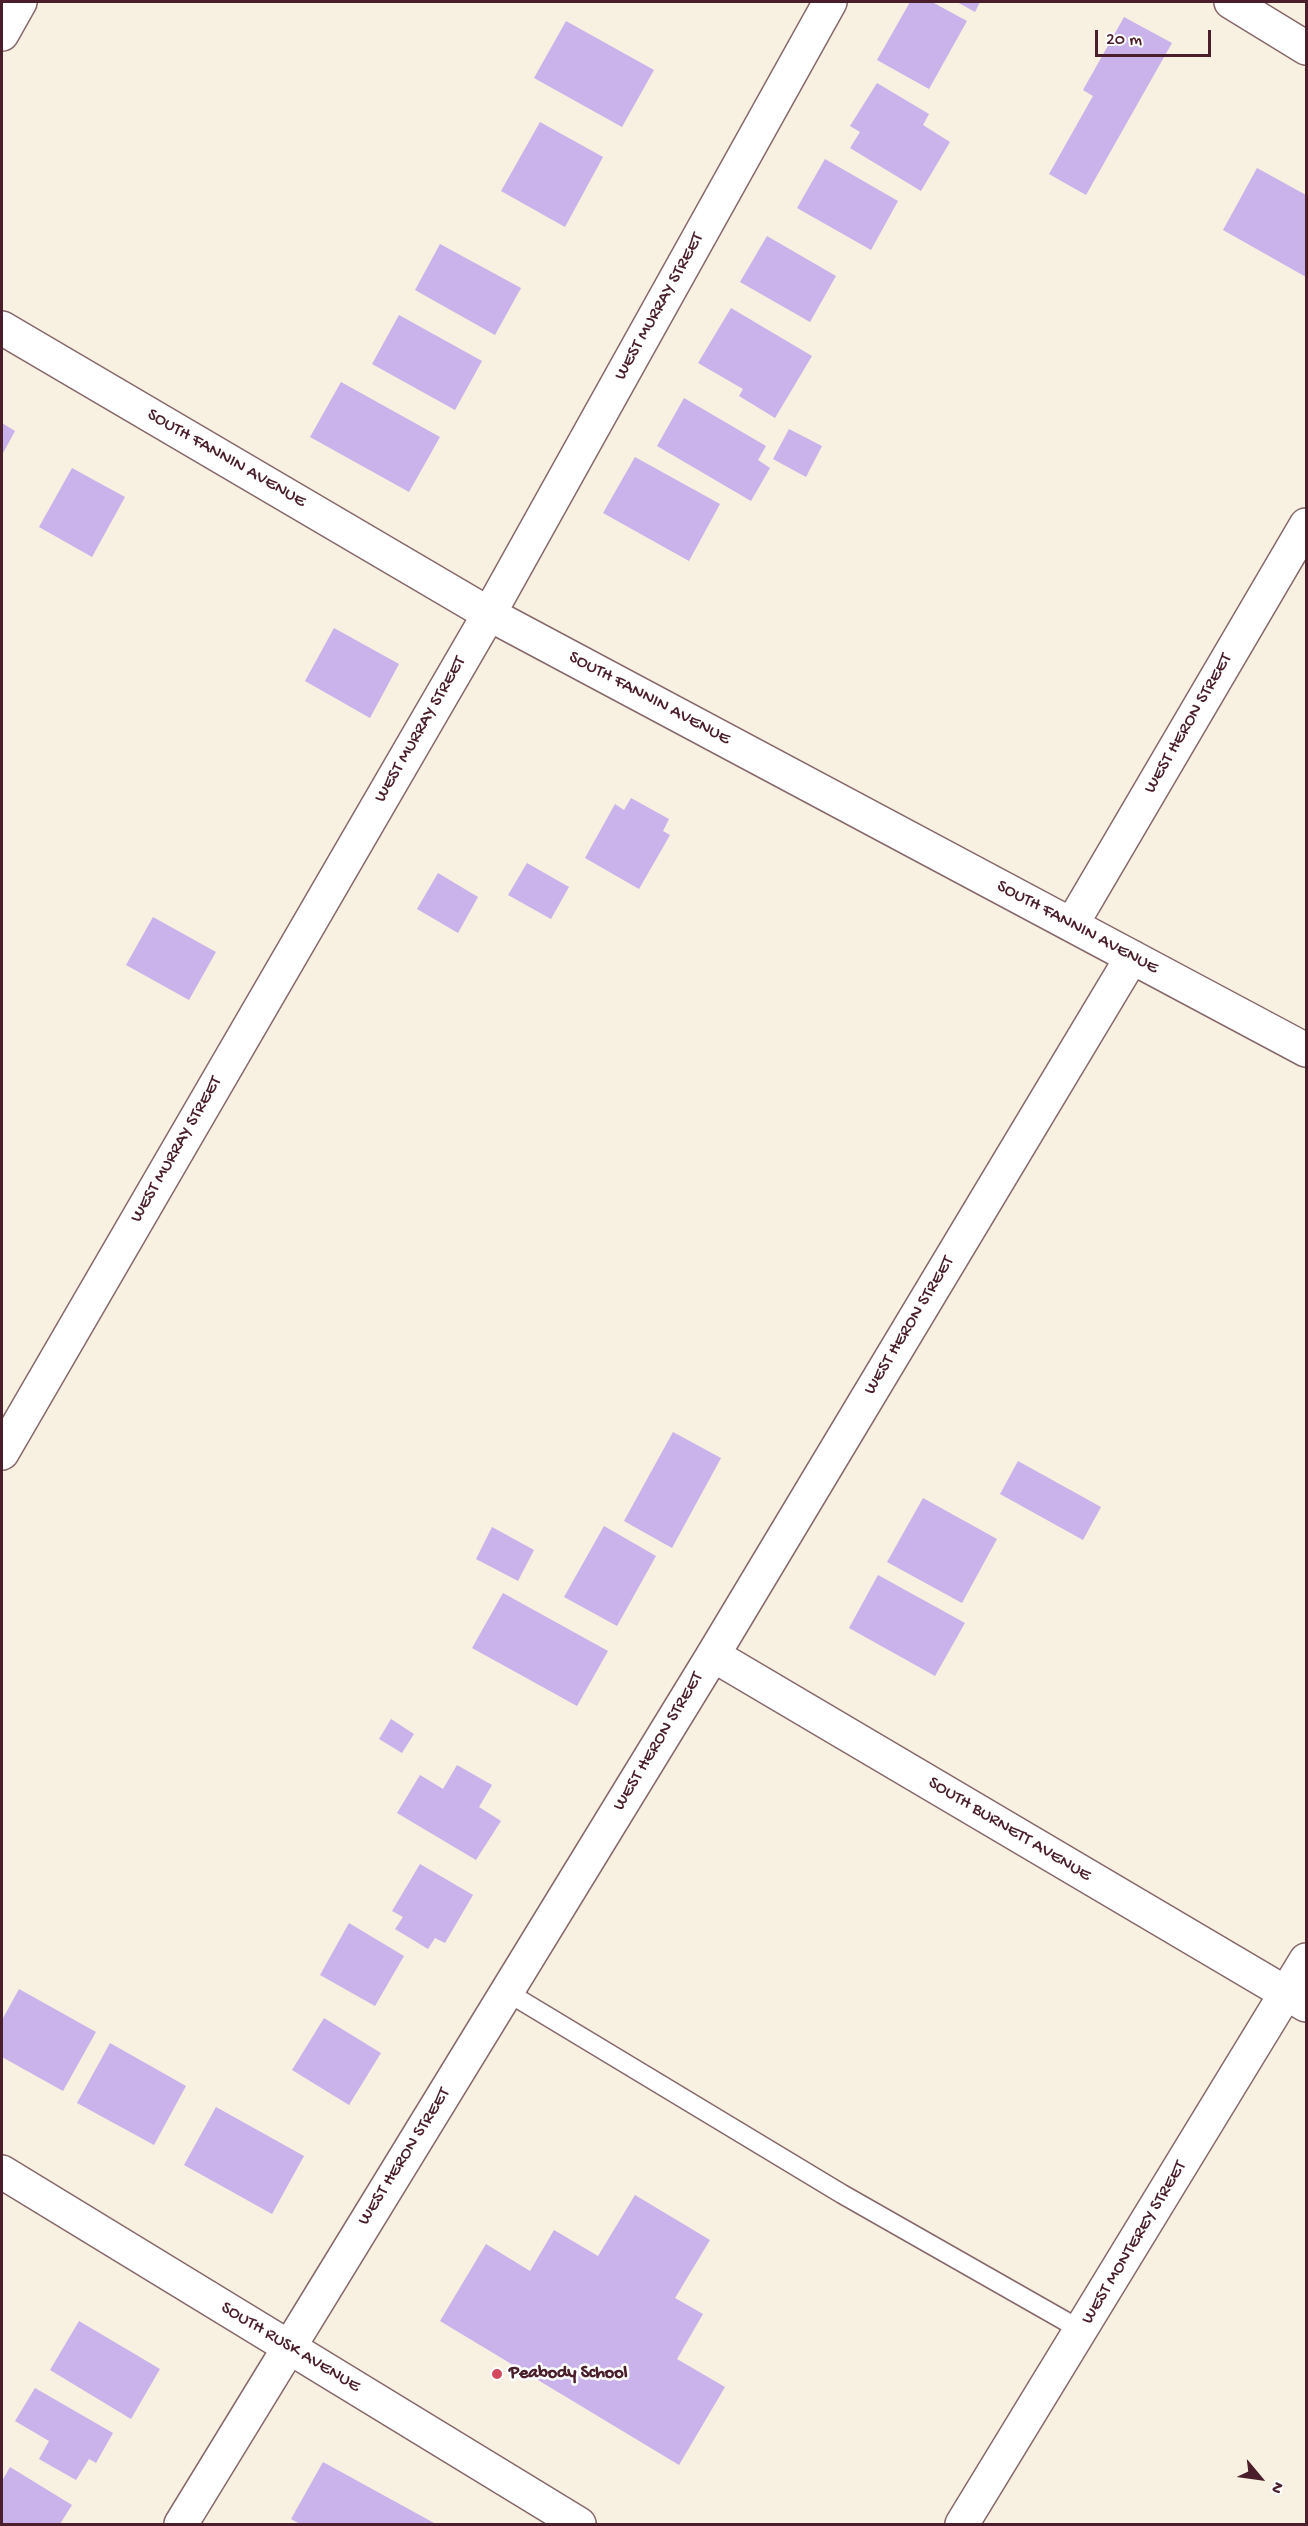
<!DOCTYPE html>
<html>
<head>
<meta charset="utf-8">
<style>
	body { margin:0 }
	#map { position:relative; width:1308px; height:2526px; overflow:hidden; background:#f8f0e1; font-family:"Gochi Hand",sans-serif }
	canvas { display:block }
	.frame { position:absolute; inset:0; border:3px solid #4a1f2b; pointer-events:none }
	.north { position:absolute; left:1230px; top:2448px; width:60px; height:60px; -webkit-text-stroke:4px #fff; paint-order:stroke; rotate:119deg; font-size:16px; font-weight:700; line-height:24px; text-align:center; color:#4a1f2b }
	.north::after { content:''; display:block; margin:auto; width:21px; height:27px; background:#4a1f2b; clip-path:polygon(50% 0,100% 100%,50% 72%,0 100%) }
	.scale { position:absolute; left:1095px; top:30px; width:116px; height:27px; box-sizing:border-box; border:3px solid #4a1f2b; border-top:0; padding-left:8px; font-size:18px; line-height:21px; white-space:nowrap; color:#4a1f2b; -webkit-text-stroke:4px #fff; paint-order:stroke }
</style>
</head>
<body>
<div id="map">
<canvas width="1308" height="2526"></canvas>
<div class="frame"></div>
<div class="north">N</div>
<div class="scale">20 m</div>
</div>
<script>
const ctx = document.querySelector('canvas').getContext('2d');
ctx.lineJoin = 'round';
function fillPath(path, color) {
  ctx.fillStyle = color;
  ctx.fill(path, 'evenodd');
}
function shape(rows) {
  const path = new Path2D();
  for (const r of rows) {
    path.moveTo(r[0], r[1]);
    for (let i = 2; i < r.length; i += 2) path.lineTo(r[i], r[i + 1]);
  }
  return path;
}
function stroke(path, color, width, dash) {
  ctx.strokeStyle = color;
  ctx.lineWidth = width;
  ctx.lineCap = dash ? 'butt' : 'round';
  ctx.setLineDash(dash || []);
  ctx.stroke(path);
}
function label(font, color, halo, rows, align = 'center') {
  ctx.font = font + ' "Gochi Hand",sans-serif';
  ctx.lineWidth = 5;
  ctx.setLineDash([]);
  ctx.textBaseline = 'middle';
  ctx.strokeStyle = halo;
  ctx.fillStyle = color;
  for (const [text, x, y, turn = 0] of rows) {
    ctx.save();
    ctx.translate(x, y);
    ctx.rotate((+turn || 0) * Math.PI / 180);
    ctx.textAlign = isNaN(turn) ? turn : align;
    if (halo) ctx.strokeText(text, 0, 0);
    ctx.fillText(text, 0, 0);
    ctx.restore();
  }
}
const building = shape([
	[910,2,932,2,967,21,929,89,877,60],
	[957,2,980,2,975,12],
	[1124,17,1172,43,1086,195,1049,174,1093,96,1083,90],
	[566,21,654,70,622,127,534,78],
	[877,83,929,114,923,125,950,142,921,191,850,148,860,132,850,126],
	[540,122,603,157,565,227,501,191],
	[825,159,898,201,871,250,797,208],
	[1257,168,1306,195,1306,277,1223,230],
	[767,236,836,276,810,322,740,282],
	[440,244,521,288,495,335,415,290],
	[731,308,812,356,775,418,739,396,743,389,698,363],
	[399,315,482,361,455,410,372,364],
	[341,382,440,437,409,492,310,437],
	[684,398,766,446,758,460,770,468,751,501,657,446],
	[2,423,15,431,2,455],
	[789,429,822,446,806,477,773,459],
	[635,457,720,504,689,561,603,513],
	[72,468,125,497,92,557,39,527],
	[334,628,399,664,370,718,305,681],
	[631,798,669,819,663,831,670,835,639,889,585,858,615,804,624,810],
	[527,863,569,887,551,919,508,895],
	[438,873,478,897,458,933,417,909],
	[153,917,216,952,189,1000,126,965],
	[673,1432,721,1458,672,1548,624,1521],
	[1018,1461,1101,1507,1083,1540,1000,1494],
	[923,1498,997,1539,962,1603,887,1562],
	[604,1526,656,1556,617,1626,564,1597],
	[492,1527,534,1550,518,1581,476,1559],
	[878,1575,965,1623,935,1676,849,1628],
	[503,1593,608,1651,577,1706,472,1648],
	[391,1719,414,1734,402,1753,379,1739],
	[457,1765,492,1785,479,1807,501,1821,476,1860,397,1813,420,1775,443,1789],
	[420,1864,473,1895,445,1943,435,1938,428,1949,395,1929,403,1917,392,1911],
	[349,1923,404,1956,375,2006,320,1975],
	[19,1989,96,2032,63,2091,2,2057,2,2020],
	[324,2018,381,2053,349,2105,292,2070],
	[110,2043,186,2086,154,2145,77,2103],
	[216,2107,304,2156,272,2214,184,2165],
	[635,2195,710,2240,675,2298,703,2314,677,2359,725,2387,679,2465,440,2321,486,2244,530,2271,554,2230,598,2256],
	[79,2321,160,2369,131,2419,50,2370],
	[35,2388,113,2433,96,2463,89,2459,76,2480,39,2459,49,2441,15,2421],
	[323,2462,436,2524,300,2524,291,2519],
	[10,2467,72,2505,60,2524,2,2524,2,2481]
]);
const service = shape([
	[507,1992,842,2194,1081,2330]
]);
const minor = shape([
	[2,34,20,2],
	[2,328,489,614,1306,1050],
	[1072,924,1306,525],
	[2,1453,489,614,830,2],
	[713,1655,1306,2005],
	[2,2172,579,2524],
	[181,2524,713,1655,1132,957],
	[962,2524,1306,1960]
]);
const tertiary = shape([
	[1231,2,1306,48]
]);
const markers = [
	[497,2374,6,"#d1495b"]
];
const streetNames = [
	["WEST MURRAY STREET",660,307,-61],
	["SOUTH FANNIN AVENUE",226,459,30],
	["SOUTH FANNIN AVENUE",649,699,28],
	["WEST HERON STREET",1189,724,-60],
	["WEST MURRAY STREET",421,730,-60],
	["SOUTH FANNIN AVENUE",1077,928,28],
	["WEST MURRAY STREET",177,1150,-60],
	["WEST HERON STREET",910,1326,-59],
	["WEST HERON STREET",659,1742,-59],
	["SOUTH BURNETT AVENUE",1009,1830,31],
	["WEST HERON STREET",405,2157,-58],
	["WEST MONTEREY STREET",1135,2243,-59],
	["SOUTH RUSK AVENUE",290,2348,31]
];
const poiNames = [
	["Peabody School",509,2374]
];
fillPath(building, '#cab2ea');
stroke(service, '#87686b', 21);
stroke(minor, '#87686b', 36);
stroke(tertiary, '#87686b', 36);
stroke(service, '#fff', 18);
stroke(minor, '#fff', 33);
stroke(tertiary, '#fff', 33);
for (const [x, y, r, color] of markers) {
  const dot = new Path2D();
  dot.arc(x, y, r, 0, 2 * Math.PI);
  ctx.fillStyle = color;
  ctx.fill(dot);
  stroke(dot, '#fff', 2);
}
label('18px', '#4a1f2b', '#fff', streetNames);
label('bold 18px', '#4a1f2b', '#fff', poiNames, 'left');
</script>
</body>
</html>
